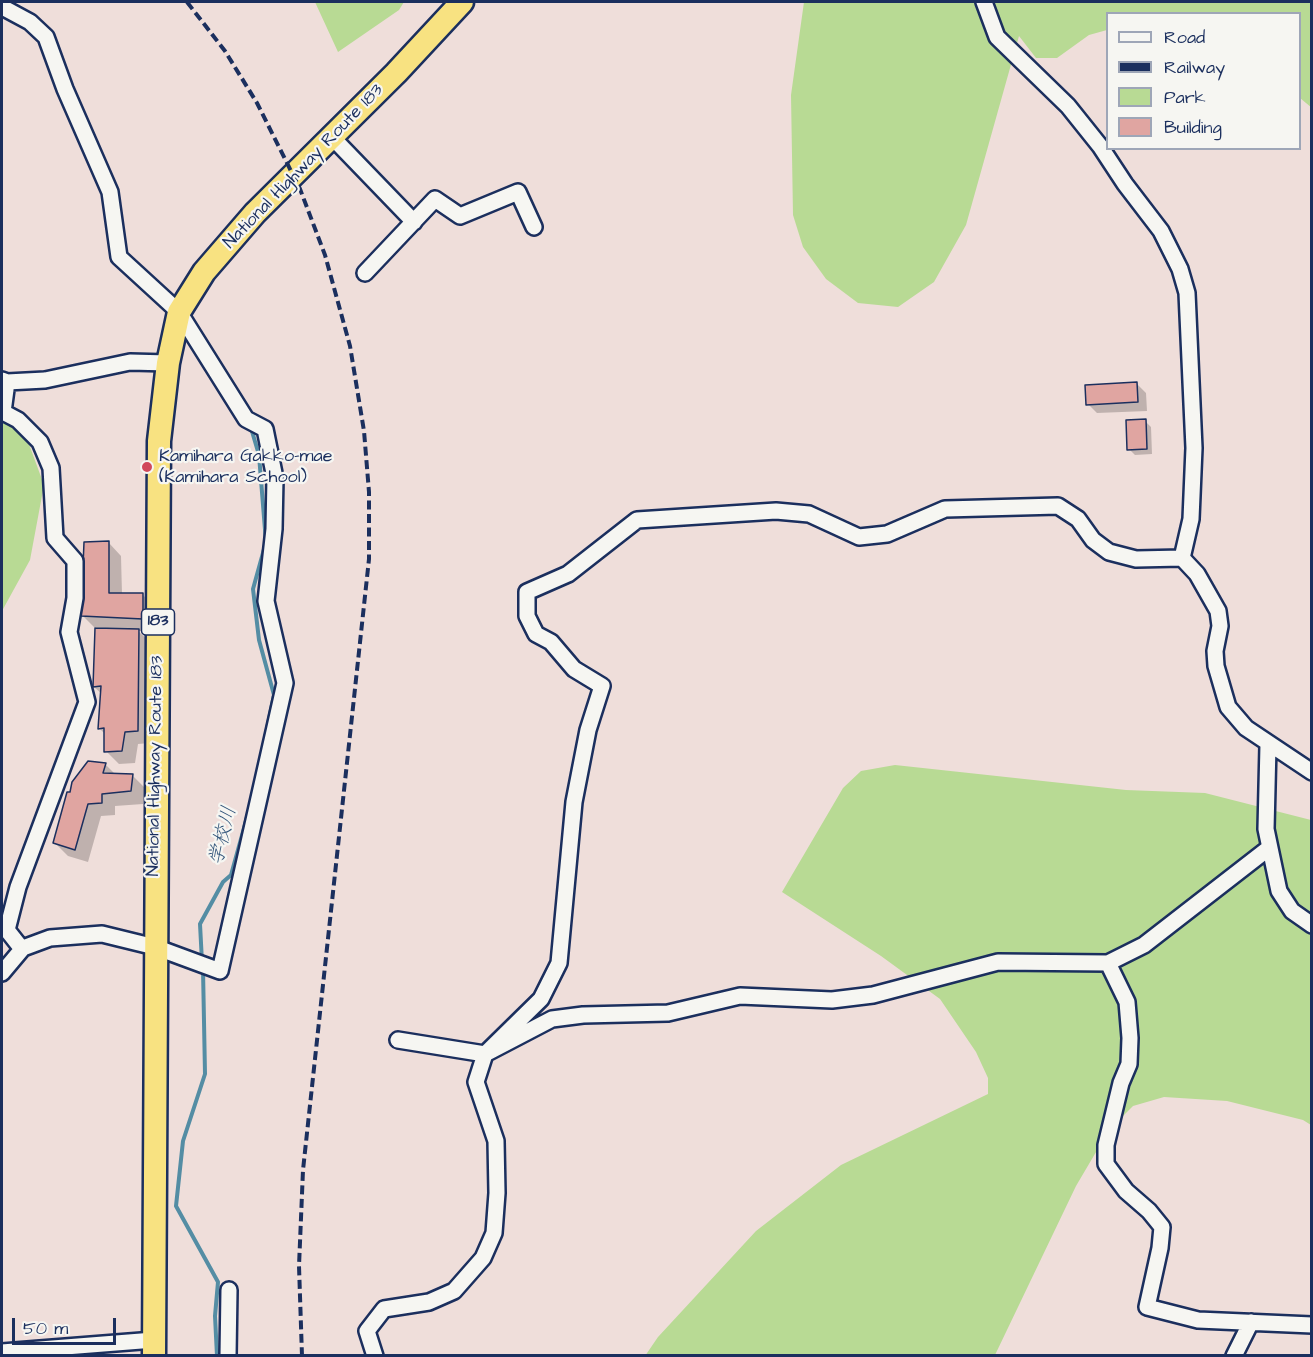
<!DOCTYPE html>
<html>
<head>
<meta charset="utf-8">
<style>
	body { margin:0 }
	#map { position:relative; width:1313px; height:1357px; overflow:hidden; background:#efdeda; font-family:"Architects Daughter",sans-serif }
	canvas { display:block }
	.frame { position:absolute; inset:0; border:3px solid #1b2f5e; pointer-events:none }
	.legend { position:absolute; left:1106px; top:12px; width:195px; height:138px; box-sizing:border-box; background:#f6f6f2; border:2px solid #9ea6b7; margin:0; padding:8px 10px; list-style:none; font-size:18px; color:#1b2f5e }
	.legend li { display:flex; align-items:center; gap:12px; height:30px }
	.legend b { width:30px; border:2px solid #9ea6b7 }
	.scale { position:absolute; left:12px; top:1318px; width:104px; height:27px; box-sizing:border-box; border:3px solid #1b2f5e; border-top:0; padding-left:8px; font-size:18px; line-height:21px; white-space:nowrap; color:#1b2f5e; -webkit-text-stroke:4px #f6f6f2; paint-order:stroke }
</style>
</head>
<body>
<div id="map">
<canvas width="1313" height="1357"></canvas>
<div class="frame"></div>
<ul class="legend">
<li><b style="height:8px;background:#f6f6f2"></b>Road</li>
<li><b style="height:8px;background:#1b2f5e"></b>Railway</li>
<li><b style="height:16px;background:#b8da94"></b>Park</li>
<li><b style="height:16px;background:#e0a5a1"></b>Building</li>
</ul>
<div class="scale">50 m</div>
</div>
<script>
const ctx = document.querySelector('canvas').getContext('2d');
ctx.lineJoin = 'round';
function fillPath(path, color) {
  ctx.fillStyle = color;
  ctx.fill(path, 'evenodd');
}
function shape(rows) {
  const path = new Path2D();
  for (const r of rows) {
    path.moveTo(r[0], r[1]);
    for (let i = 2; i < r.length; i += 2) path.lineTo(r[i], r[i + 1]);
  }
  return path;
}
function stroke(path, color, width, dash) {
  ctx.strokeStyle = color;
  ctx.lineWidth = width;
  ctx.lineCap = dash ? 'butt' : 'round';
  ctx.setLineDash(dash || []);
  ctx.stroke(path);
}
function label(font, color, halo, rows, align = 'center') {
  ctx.font = font + ' "Architects Daughter","Klee One",sans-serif';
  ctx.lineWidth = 4.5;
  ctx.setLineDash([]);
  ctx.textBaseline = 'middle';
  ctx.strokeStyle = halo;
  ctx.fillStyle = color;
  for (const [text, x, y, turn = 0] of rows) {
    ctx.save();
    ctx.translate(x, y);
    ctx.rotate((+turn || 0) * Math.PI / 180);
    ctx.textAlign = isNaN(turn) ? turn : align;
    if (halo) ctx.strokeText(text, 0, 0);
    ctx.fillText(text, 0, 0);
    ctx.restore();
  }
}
const green = shape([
	[315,2,404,2,399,10,338,52],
	[804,2,1311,2,1312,108,1300,98,1300,14,1108,14,1107,30,1089,35,1057,58,1036,58,1019,36,966,225,934,282,898,307,858,303,826,279,803,247,793,215,791,95],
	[2,402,22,425,44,485,30,560,2,611],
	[895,765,1126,790,1205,793,1311,820,1311,1125,1303,1120,1227,1101,1164,1097,1133,1106,1109,1130,1076,1186,995,1355,645,1356,658,1337,756,1231,841,1165,988,1094,988,1078,976,1052,940,999,881,956,782,892,843,788,861,771]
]);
const shadow = shape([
	[1136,383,1146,393,1147,411,1097,413,1088,404],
	[1145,421,1151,427,1152,454,1135,455,1129,449],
	[109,543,121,556,122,594,143,595,155,608,155,631,138,631,151,643,150,743,138,744,135,763,119,764,106,751,106,735,99,728,102,694,94,687,95,628,83,616],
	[105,764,116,775,132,775,145,788,143,804,115,806,115,815,101,816,88,862,68,856,55,843,71,794]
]);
const stream = shape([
	[251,428,259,455,266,542,253,589,259,640,274,695,262,753],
	[202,962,200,924,223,882,231,875,249,810],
	[203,969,205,1074,183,1141,176,1206,218,1282,215,1316,217,1356]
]);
const building = shape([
	[1137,382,1138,402,1086,405,1085,385,1137,382],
	[1146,419,1147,449,1127,450,1126,420,1146,419],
	[109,541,109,593,143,593,143,619,81,616,84,542,109,541],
	[95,628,139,629,138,731,125,732,122,751,104,752,104,728,98,729,101,686,93,687,95,628],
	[88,761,106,763,103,773,133,774,131,791,102,794,102,803,88,804,75,850,53,843,67,792,70,792,72,782,88,761]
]);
const minor = shape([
	[984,2,997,37,1068,106,1100,146,1125,184,1161,231,1180,269,1187,293,1194,448,1191,519,1182,558],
	[332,137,414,222],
	[365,273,435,199,460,216,518,192,534,227],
	[2,380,7,382,45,380,130,362,168,363],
	[7,382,3,412,18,420,40,442,51,468,55,538,75,561,75,598,69,632,87,702,18,887,7,930,22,949],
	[1268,745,1266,829,1279,891,1292,911,1312,925],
	[1108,963,1127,1002,1130,1038,1129,1064,1121,1083,1106,1145,1106,1164,1126,1191,1149,1211,1162,1227,1160,1248,1147,1307,1198,1320,1312,1325],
	[2,973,23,948,50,938,102,934,155,947,220,971,285,683,266,601,274,529,275,478,265,429,246,419,179,312,119,257,110,192,65,89,46,37,30,22,4,8,2,2],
	[398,1040,485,1054,552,1019,583,1015,668,1013,740,996,832,1000,873,995,998,962,1108,963,1144,945,1269,848],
	[2,1352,154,1340],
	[228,1356,229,1290],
	[375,1356,367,1331,384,1309,429,1302,454,1291,483,1258,494,1233,497,1193,496,1141,476,1082,485,1054,541,999,559,963,574,802,588,730,602,686,574,669,551,642,536,634,527,616,527,592,568,574,637,520,776,511,809,514,859,537,887,534,945,509,1058,506,1078,519,1093,540,1109,552,1136,559,1182,558,1197,574,1218,611,1220,626,1215,651,1216,666,1228,707,1246,728,1312,772],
	[1234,1356,1251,1322]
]);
const highway = shape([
	[154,1356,159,441,168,363,179,312,204,272,255,213,396,73,462,2]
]);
const rail = shape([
	[187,2,225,51,257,103,300,189,325,255,350,346,364,431,369,492,369,559,303,1170,299,1266,302,1356]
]);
const markers = [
	[147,467,6,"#d1495b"]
];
const shields = [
	[158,622,33]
];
const shieldNames = [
	["183",158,622]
];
const streetNames = [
	["National Highway Route 183",304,167,-46],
	["National Highway Route 183",156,766,-89]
];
const poiNames = [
	["Kamihara Gakko-mae",159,457],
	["(Kamihara School)",159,478]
];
const waterNames = [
	["学校川",224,836,-76]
];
fillPath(green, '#b8da94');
fillPath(shadow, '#0003');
stroke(stream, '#548da4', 4);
fillPath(building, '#e0a5a1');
stroke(building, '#1b2f5e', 1.5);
stroke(minor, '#1b2f5e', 20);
stroke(highway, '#1b2f5e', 27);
stroke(minor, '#f6f6f2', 15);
stroke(highway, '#f8e281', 22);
stroke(rail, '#1b2f5e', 4, [9, 4.5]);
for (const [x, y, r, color] of markers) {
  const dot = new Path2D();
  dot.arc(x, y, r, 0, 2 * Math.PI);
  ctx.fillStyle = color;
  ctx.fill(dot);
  stroke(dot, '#f6f6f2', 2);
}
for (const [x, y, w] of shields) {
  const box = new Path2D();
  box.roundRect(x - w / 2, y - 13, w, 26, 4.5);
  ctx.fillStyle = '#f6f6f2';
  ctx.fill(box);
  stroke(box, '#1b2f5e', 1.5);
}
label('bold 16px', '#1b2f5e', null, shieldNames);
label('18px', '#1b2f5e', '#f6f6f2', streetNames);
label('18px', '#1b2f5e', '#f6f6f2', poiNames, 'left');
label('italic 20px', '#33567b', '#f6f6f2', waterNames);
</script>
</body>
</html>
